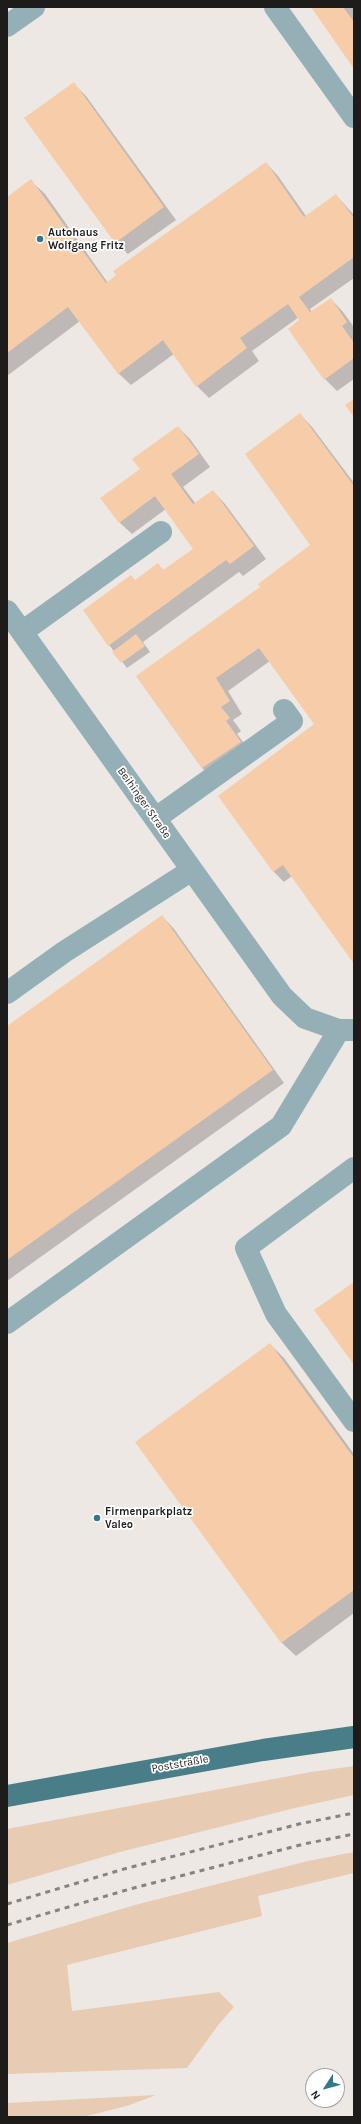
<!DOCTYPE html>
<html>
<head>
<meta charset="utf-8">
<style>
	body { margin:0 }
	#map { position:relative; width:361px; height:2124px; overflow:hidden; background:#eee8e4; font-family:Karla,sans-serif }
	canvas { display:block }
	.frame { position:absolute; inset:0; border:8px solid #1e1c1a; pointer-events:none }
	.north { position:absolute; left:305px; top:2068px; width:40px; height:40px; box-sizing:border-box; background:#fff; border:1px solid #a5a4a3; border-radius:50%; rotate:234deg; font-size:11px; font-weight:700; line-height:16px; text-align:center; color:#1e1c1a }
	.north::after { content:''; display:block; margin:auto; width:14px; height:18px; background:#337886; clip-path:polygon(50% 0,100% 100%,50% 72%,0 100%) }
</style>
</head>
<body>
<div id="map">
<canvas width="361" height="2124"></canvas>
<div class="frame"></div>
<div class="north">N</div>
</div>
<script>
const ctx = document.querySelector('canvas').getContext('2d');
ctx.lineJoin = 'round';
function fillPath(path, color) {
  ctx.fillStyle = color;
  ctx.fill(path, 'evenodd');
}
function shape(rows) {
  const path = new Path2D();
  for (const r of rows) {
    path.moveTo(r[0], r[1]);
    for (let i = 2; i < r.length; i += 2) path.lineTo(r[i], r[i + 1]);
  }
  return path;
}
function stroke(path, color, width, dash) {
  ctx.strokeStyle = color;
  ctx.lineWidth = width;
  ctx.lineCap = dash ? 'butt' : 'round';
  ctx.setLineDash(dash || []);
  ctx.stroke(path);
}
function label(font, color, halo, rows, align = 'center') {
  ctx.font = font + ' Karla,sans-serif';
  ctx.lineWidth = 3.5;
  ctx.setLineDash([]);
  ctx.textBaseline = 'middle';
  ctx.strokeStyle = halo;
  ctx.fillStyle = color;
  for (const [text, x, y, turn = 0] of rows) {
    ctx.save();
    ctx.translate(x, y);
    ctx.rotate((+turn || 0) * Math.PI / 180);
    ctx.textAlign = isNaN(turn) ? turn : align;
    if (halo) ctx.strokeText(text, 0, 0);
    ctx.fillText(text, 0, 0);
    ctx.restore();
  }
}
const green = shape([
	[354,1766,354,1795,295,1808,120,1852,7,1885,7,1829,311,1772],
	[354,1852,354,1873,258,1896,262,1916,67,1965,72,2011,219,1992,234,2007,219,2024,187,2068,7,2074,7,1943,135,1905,308,1861],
	[156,2095,127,2106,83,2117,7,2117,7,2103]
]);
const shadow = shape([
	[312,7,354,7,354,67],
	[74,84,86,96,176,220,128,254,115,242],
	[266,163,278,176,306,216,336,195,354,215,354,278,310,309,312,312,331,299,343,312,354,327,354,379,337,391,325,379,299,317,252,351,259,361,209,398,197,386,174,354,131,385,118,373,80,321,7,376,7,199,31,181,45,194,108,283],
	[300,414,312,427,354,483,354,962,292,876,284,882,274,872,262,854,315,724,270,661,228,691,242,714,233,720,241,731,237,734,253,755,215,780,202,768,137,677,262,587,312,545],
	[178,427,190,439,210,467,183,487,196,504,213,491,225,504,266,559,243,576,239,572,143,642,150,652,127,668,109,645,135,581,158,564,164,571,194,549,166,509,132,534,119,522,141,469],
	[162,916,174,929,284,1083,7,1281,7,1027],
	[270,1344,284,1358,354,1454,354,1613,296,1656,282,1643,136,1442]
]);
const building = shape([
	[311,7,343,7,354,22,354,69],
	[74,82,164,207,115,243,24,118],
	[266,162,304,217,336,194,354,218,354,257,299,297,310,312,331,298,347,322,342,326,354,343,354,358,324,380,288,329,299,320,288,304,240,338,247,348,196,387,163,340,118,374,68,307,7,353,7,197,31,179,106,283,116,275,113,271],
	[354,399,354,417,345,405],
	[300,413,354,486,354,964,283,865,273,872,218,796,314,724,259,648,216,678,230,701,221,707,230,718,226,721,241,742,202,768,136,676,260,587,258,584,310,545,245,454],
	[178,426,199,454,171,474,193,504,213,490,254,546,230,564,226,560,108,646,83,610,131,575,135,580,158,563,163,570,193,549,155,496,119,523,100,498,140,469,132,459],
	[136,634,145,646,121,663,112,652],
	[162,915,273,1070,7,1260,7,1026],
	[354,1282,354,1365,314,1310],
	[270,1343,354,1458,354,1590,281,1643,135,1442]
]);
const minor = shape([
	[275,7,354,117],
	[7,26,34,7],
	[7,611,282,996,305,1018,339,1030,354,1030],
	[22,632,161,532],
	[156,818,292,721,284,710],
	[7,993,64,952,192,870],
	[354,1168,246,1248,276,1314,354,1421],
	[7,1323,281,1126,339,1030]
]);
const major = shape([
	[7,1796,263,1750,354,1737]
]);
const rail = shape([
	[7,1904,124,1869,299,1824,354,1813],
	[7,1925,130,1889,304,1844,354,1834]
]);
const markers = [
	[40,239,4,"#337886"],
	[97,1518,4,"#337886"]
];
const poiNames = [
	["Autohaus",48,233],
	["Wolfgang Fritz",48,246],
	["Firmenparkplatz",105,1512],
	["Valeo",105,1525]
];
const streetNames = [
	["Beihinger Straße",144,803,55],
	["Poststräßle",180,1764,-10]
];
fillPath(green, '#e7cbb3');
fillPath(shadow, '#0003');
fillPath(building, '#f7cca8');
stroke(minor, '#94afb5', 22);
stroke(major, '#497d88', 22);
stroke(rail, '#878380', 3, [5, 5]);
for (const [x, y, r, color] of markers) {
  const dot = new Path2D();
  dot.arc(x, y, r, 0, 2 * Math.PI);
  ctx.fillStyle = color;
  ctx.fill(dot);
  stroke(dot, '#fff', 1.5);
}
label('bold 11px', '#1e1c1a', '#fff', poiNames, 'left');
label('11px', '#1e1c1a', '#fff', streetNames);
</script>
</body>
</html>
